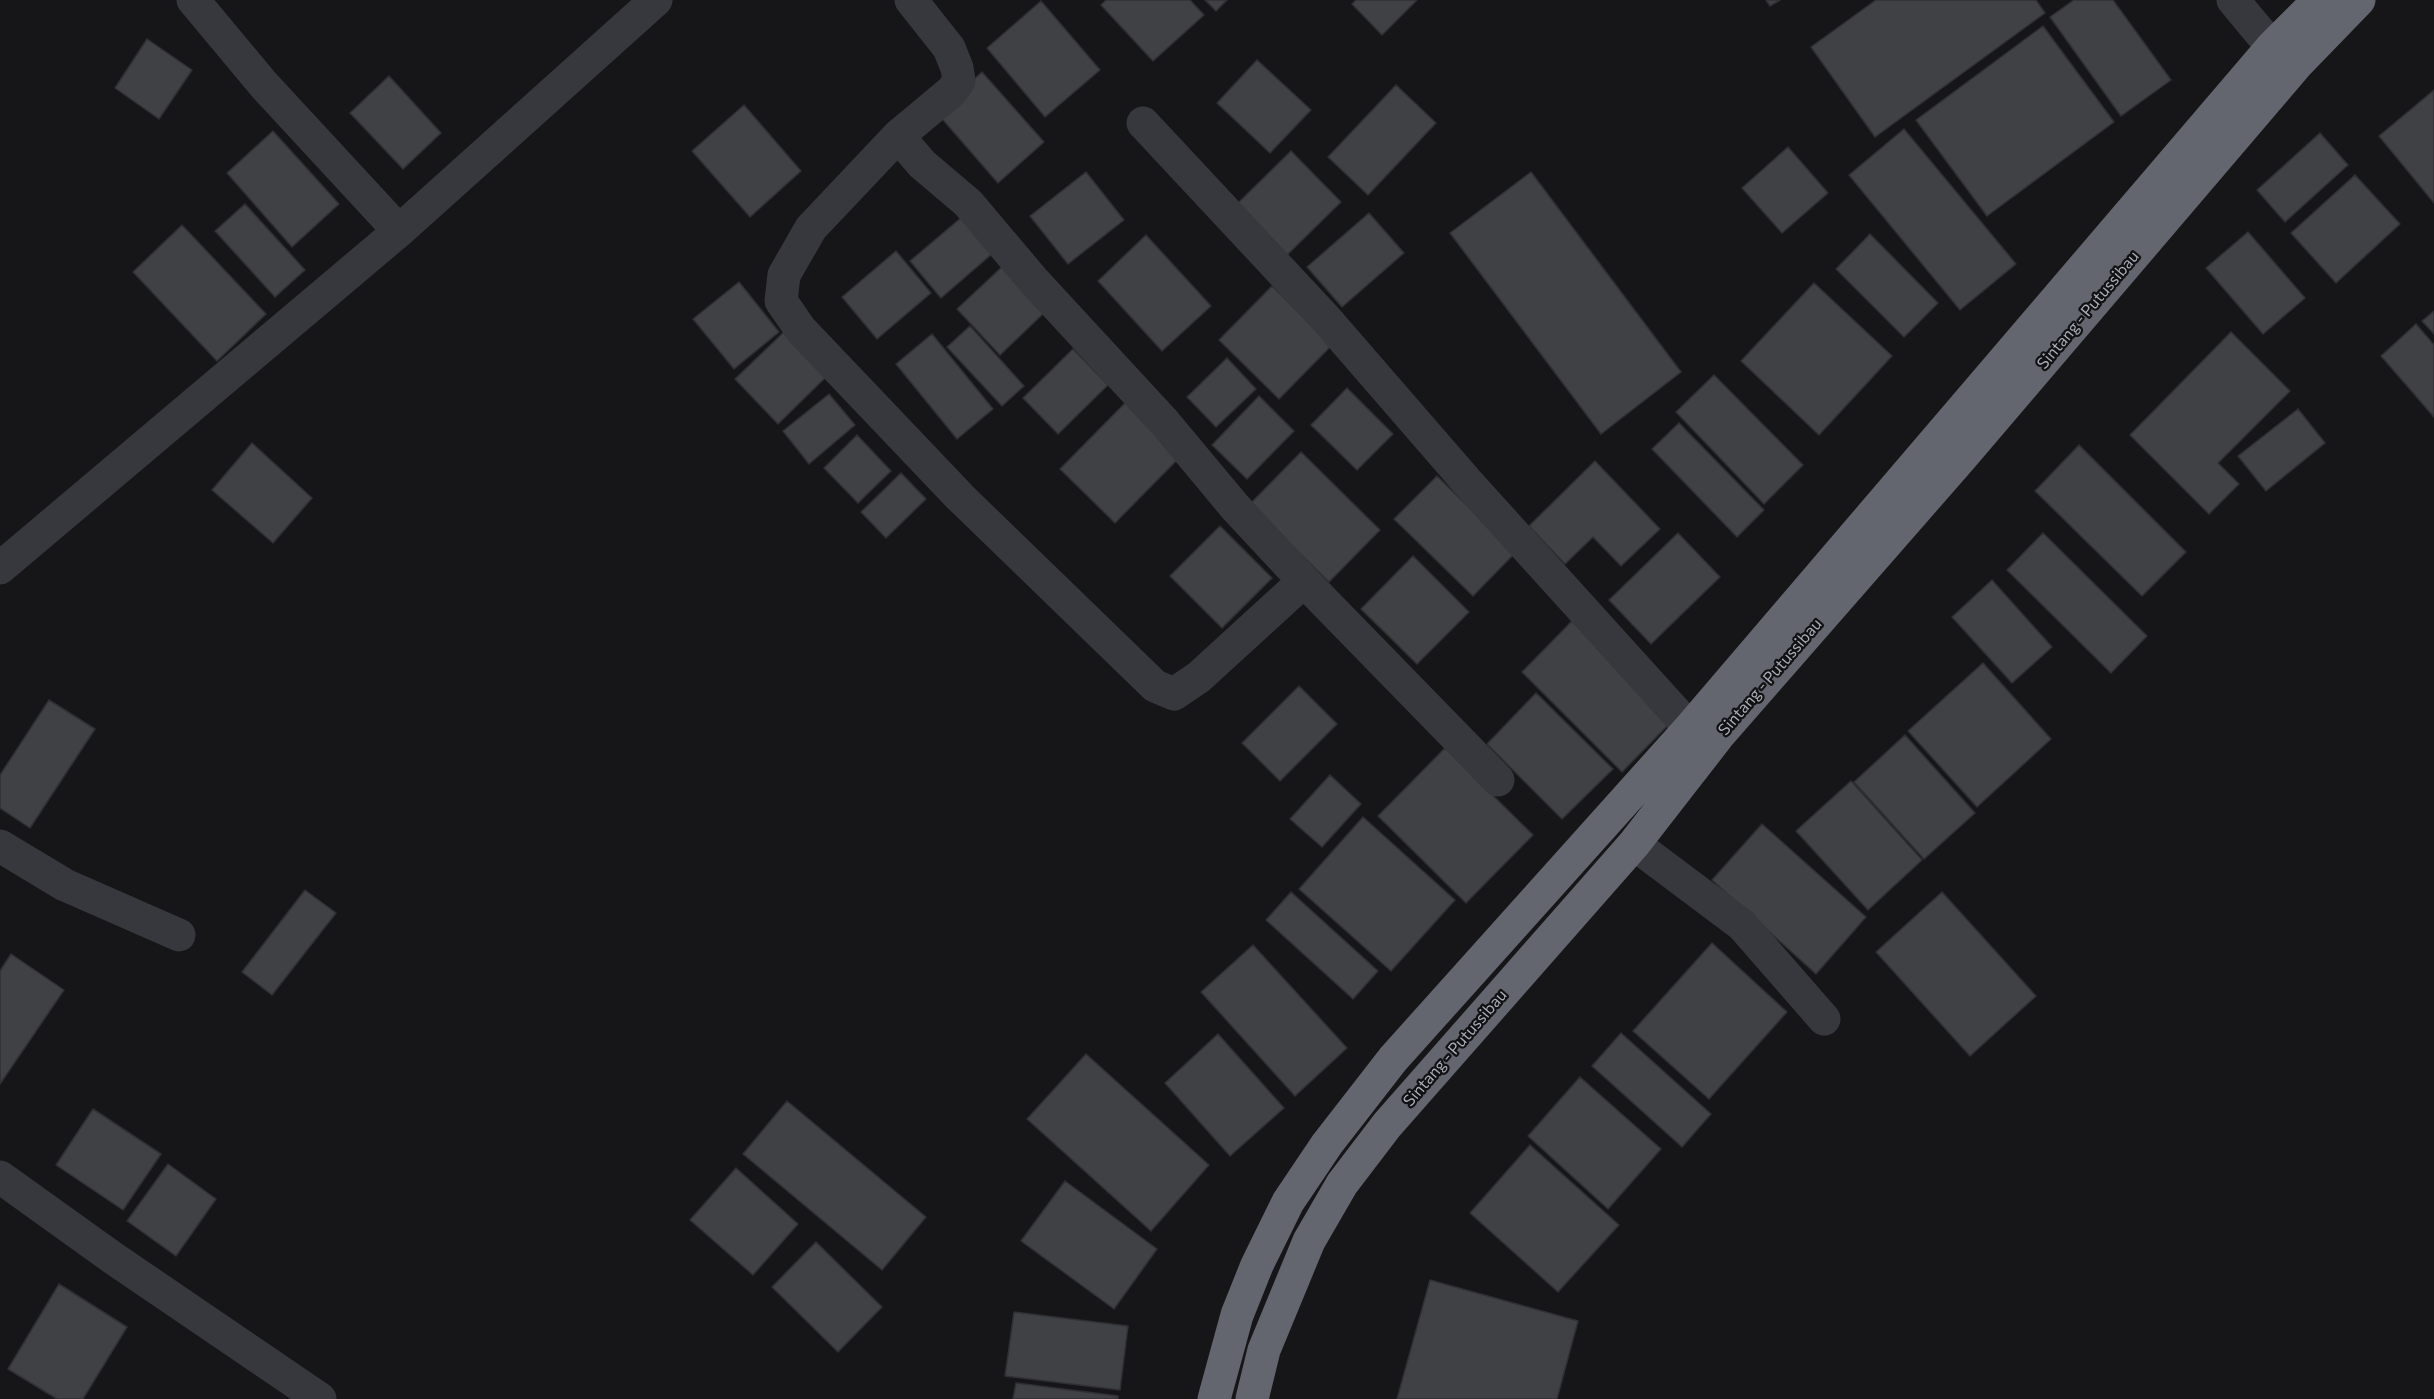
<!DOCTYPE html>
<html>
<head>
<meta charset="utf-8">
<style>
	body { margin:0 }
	canvas { display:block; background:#161618 }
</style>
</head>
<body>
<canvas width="2434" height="1399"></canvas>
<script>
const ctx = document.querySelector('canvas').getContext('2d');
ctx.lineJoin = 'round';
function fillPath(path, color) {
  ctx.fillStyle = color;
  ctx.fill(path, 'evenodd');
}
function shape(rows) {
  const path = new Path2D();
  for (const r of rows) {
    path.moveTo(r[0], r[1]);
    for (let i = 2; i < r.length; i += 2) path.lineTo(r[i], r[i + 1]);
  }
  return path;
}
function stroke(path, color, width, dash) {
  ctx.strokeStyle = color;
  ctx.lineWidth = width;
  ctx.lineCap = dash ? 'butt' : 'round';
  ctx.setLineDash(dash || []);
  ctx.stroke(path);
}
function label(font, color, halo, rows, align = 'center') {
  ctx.font = font + ' Commissioner,sans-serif';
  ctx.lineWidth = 4.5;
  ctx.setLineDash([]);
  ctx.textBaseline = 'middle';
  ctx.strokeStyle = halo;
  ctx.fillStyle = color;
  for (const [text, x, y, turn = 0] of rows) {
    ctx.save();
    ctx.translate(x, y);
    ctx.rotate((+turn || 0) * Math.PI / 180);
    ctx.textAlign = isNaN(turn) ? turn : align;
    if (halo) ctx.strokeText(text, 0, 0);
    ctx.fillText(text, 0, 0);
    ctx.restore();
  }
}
const building = shape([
	[1106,0,1190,0,1204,15,1153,61,1101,5,1106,0],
	[1205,0,1227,0,1216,11,1205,0],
	[1356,0,1417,0,1382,35,1352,4,1356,0],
	[1766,0,1780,0,1770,6,1766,0],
	[1876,0,2036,0,2045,13,1875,137,1811,47,1876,0],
	[2074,0,2113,0,2171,80,2121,116,2050,17,2074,0],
	[1041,1,1100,70,1045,117,987,48,1041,1],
	[2043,26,2114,122,1987,216,1916,120,2043,26],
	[147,39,192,70,159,119,115,88,147,39],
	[1257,60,1311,110,1270,153,1217,103,1257,60],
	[982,72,1044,142,998,183,937,113,982,72],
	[389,76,441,133,403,169,350,113,389,76],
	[1396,85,1436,123,1368,195,1328,157,1396,85],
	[2434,90,2434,203,2379,136,2434,90],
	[744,105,801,171,750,217,692,151,744,105],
	[1904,129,2016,264,1960,310,1849,175,1904,129],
	[273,131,339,204,292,247,227,173,273,131],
	[2320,133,2348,165,2285,222,2257,190,2320,133],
	[1788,147,1828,193,1782,233,1742,188,1788,147],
	[1291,151,1341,202,1287,255,1237,204,1291,151],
	[1086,172,1124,220,1068,264,1030,216,1086,172],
	[1531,172,1681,372,1601,434,1450,233,1531,172],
	[2355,175,2400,224,2336,283,2291,233,2355,175],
	[245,204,305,270,275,297,215,231,245,204],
	[1369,213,1404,253,1342,307,1307,267,1369,213],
	[962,217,993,253,941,298,910,261,962,217],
	[182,225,266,314,217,361,133,272,182,225],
	[2248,232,2305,298,2263,334,2206,268,2248,232],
	[1870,234,1938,303,1904,337,1836,269,1870,234],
	[1146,235,1211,306,1162,351,1098,281,1146,235],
	[896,251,931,293,877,339,842,297,896,251],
	[1004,265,1046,311,1000,355,957,309,1004,265],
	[739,282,779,332,734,369,693,319,739,282],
	[1814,283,1892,356,1819,435,1741,361,1814,283],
	[1272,286,1332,345,1279,399,1219,340,1272,286],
	[2434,311,2434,334,2422,321,2434,311],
	[2416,324,2434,345,2434,417,2381,356,2416,324],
	[970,326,1024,386,1002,406,947,347,970,326],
	[784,332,827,376,778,424,735,379,784,332],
	[2231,332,2290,391,2218,463,2239,484,2209,514,2130,435,2231,332],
	[932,334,993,409,957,439,896,364,932,334],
	[1073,349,1108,385,1058,434,1023,398,1073,349],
	[1227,358,1256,389,1216,427,1187,397,1227,358],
	[1714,375,1803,465,1764,504,1676,412,1714,375],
	[1347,388,1393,434,1357,470,1311,425,1347,388],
	[829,394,855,425,809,464,783,431,829,394],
	[1259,396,1294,431,1247,479,1212,445,1259,396],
	[1127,401,1181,456,1115,523,1060,469,1127,401],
	[2298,409,2325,443,2266,491,2238,456,2298,409],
	[1679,423,1764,510,1737,537,1652,449,1679,423],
	[857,435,891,471,858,503,824,468,857,435],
	[252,443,312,498,273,543,212,490,252,443],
	[2079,445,2186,552,2142,596,2035,491,2079,445],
	[1301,452,1380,530,1329,582,1250,504,1301,452],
	[1595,461,1660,529,1621,566,1593,537,1565,564,1529,526,1595,461],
	[901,473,926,499,886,538,861,512,901,473],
	[1437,476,1515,553,1473,596,1394,519,1437,476],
	[1220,526,1272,578,1222,628,1170,576,1220,526],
	[1678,533,1720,577,1651,644,1609,600,1678,533],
	[2043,533,2147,636,2111,673,2007,570,2043,533],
	[1413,556,1469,612,1417,664,1361,609,1413,556],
	[1992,580,2052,647,2012,683,1952,617,1992,580],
	[1572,621,1673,720,1622,772,1522,672,1572,621],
	[1983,663,2051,739,1977,807,1908,731,1983,663],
	[1299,686,1337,724,1280,781,1242,743,1299,686],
	[1536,693,1613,769,1562,819,1487,744,1536,693],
	[49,700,95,729,30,828,0,808,0,775,49,700],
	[1905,735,1975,813,1924,859,1854,782,1905,735],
	[1445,748,1533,835,1466,903,1378,816,1445,748],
	[1330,775,1361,804,1322,847,1290,819,1330,775],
	[1851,781,1922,860,1868,910,1796,831,1851,781],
	[1363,817,1455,900,1391,971,1299,889,1363,817],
	[1762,824,1866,917,1816,974,1712,880,1762,824],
	[305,890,336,913,272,995,242,972,305,890],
	[1291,892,1378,971,1353,999,1266,920,1291,892],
	[1942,892,2036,996,1970,1056,1876,952,1942,892],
	[1712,943,1787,1012,1709,1099,1633,1031,1712,943],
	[1253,945,1347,1048,1295,1096,1201,992,1253,945],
	[11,954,64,990,0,1084,0,971,11,954],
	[1621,1033,1711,1114,1682,1147,1592,1066,1621,1033],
	[1218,1034,1284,1108,1230,1156,1165,1083,1218,1034],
	[1086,1054,1209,1165,1151,1231,1027,1119,1086,1054],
	[1580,1077,1661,1149,1608,1209,1528,1136,1580,1077],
	[787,1101,926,1217,882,1270,743,1154,787,1101],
	[93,1109,161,1154,123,1210,56,1165,93,1109],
	[1530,1145,1619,1225,1558,1292,1470,1213,1530,1145],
	[168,1164,216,1199,176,1256,127,1221,168,1164],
	[736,1168,798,1224,753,1275,690,1220,736,1168],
	[1065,1181,1157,1249,1114,1309,1021,1241,1065,1181],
	[816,1242,882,1307,838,1352,772,1287,816,1242],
	[1430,1280,1578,1321,1557,1399,1397,1399,1430,1280],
	[59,1284,127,1327,83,1399,57,1399,8,1369,59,1284],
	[1014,1312,1128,1326,1120,1390,1005,1376,1014,1312],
	[1016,1383,1118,1396,1118,1399,1013,1399,1016,1383]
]);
const minor = shape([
	[193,0,264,85,399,231],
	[2233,0,2272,47],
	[1143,123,1326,319,1469,484,1690,728],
	[898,136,922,164,968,203,1033,280,1165,423,1235,507,1304,581,1199,677,1174,694,1155,686,960,497,801,330,781,301,784,275,811,228,898,136,952,91,959,81,957,68,949,48,911,0],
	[0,568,399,231,656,0],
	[1304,581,1498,780],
	[1634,844,1742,925,1824,1019],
	[0,846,65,885,179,935],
	[0,1177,113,1258,320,1399]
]);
const highway = shape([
	[1214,1399,1237,1315,1257,1265,1288,1202,1327,1144,1393,1059,1690,728,2272,47,2319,0],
	[1252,1399,1264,1350,1309,1241,1342,1184,1387,1125,1634,844,1718,736,1961,458,2297,64,2359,0]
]);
const streetNames = [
	["Sintang - Putussibau",2088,310,-50],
	["Sintang - Putussibau",1770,677,-49],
	["Sintang - Putussibau",1455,1048,-49]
];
fillPath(building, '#404145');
stroke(building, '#303034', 1.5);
stroke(minor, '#37383d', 33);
stroke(highway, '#63666e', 33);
label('16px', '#a8adb8', '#111113', streetNames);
</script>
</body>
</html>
